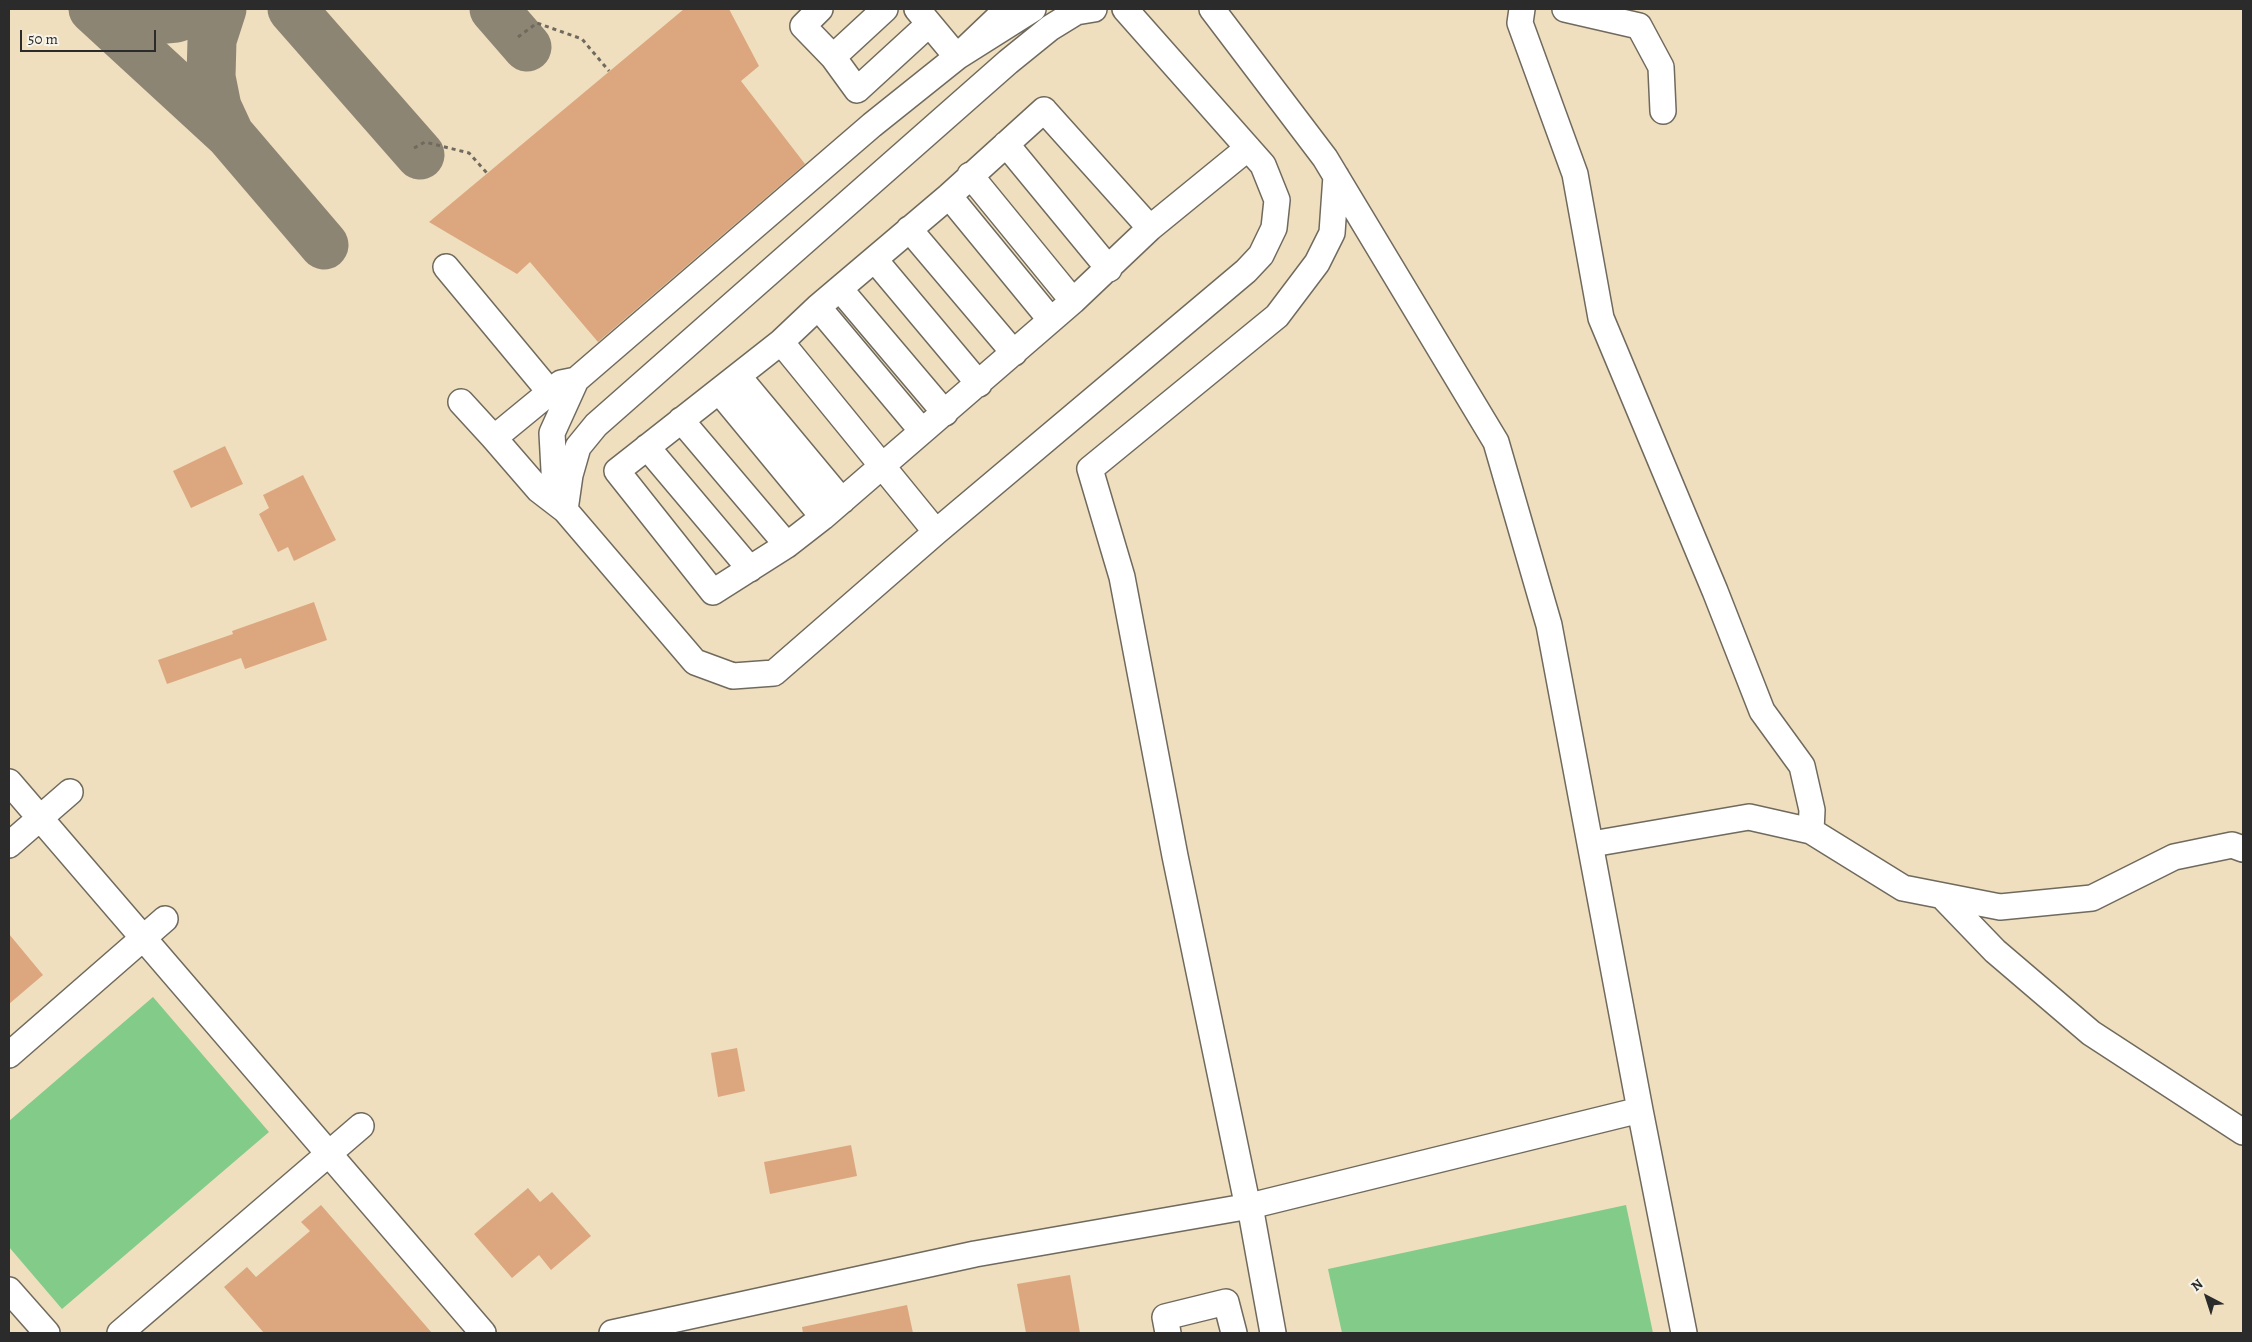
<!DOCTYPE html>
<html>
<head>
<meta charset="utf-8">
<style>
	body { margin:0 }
	#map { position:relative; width:2252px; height:1342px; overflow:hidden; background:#efdfbe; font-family:Alegreya,serif }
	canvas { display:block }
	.frame { position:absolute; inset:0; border:10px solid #2b2b2b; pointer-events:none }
	.north { position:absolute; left:2182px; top:1272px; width:50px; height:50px; -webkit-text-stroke:4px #f7f3e8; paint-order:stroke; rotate:320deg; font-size:14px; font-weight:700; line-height:20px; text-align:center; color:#2b2b2b }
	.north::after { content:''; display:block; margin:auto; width:18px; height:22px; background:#2b2b2b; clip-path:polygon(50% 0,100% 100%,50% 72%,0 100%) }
	.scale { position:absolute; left:20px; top:30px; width:136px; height:22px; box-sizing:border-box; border:2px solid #2b2b2b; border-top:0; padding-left:6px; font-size:15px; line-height:18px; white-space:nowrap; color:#2b2b2b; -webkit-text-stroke:4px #f7f3e8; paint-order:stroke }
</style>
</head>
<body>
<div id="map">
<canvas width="2252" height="1342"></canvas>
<div class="frame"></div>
<div class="north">N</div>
<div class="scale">50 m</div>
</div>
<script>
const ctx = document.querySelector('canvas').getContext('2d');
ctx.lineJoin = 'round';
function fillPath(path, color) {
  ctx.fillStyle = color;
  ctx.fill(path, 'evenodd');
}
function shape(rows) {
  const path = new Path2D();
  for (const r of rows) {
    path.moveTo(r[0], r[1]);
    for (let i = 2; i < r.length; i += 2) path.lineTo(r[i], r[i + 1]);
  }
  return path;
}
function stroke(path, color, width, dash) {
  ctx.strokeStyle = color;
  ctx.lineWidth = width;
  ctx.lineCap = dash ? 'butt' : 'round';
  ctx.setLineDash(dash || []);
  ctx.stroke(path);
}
const green = shape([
	[153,997,269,1132,62,1309,9,1247,9,1121],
	[1626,1205,1653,1333,1342,1333,1328,1269]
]);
const taxiway = shape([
	[93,9,230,135,324,245],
	[107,9,131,17,155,20,176,18,198,9],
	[222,9,212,40,211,77,217,107,229,133],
	[292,9,420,155],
	[494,9,527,47]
]);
const building = shape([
	[684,9,729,9,759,66,741,81,805,164,598,342,530,262,517,274,429,222],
	[225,446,243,484,191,508,173,471],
	[303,475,336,540,294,561,288,547,278,552,259,514,269,508,263,495],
	[314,602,327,640,245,669,241,658,167,684,158,660,233,634,232,631],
	[9,934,43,975,9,1004],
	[737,1048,745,1091,718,1097,711,1053],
	[851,1145,857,1176,770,1194,764,1162],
	[528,1188,540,1202,552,1192,591,1236,551,1270,539,1255,512,1278,474,1234],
	[321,1205,432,1333,264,1333,224,1287,247,1267,256,1277,310,1231,301,1222],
	[1070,1275,1080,1333,1026,1333,1017,1284],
	[907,1305,913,1333,803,1333,802,1327]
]);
const path = shape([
	[518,37,537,23,582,39,609,71],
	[414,148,425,142,469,153,487,173]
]);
const minor = shape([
	[820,9,803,26,833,57,857,90,929,24],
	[917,9,957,57,1033,9],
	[1212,9,1325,158,1496,442,1549,625,1640,1110,1684,1333],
	[1522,9,1520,23,1575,174,1601,318,1715,591,1762,711,1802,766,1812,810,1811,831,1749,817,1592,844],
	[1565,9,1639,26,1661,67,1663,111],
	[833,57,885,9],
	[1044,110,1150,228,1073,301,823,517,787,545,713,592,617,471,781,342,818,307,949,196,1044,110],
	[1006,144,1109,269],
	[970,175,1073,301],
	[949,196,1050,319],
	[1150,228,1248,148],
	[909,229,1014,353],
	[875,260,979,384],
	[446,267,549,391],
	[840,289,945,413],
	[818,307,922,431],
	[781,342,936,532],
	[738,376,842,501],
	[576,380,561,383,494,438,539,490,565,510,695,662,733,676,774,673,936,532,1246,271,1261,255,1274,228,1277,200,1263,165,1125,9],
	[719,391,823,517],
	[461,402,494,438],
	[681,420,787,545],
	[647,447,750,569],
	[560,499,555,489,552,433,576,380,872,125,957,57,1000,16,1004,9],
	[565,510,570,475,578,447,596,425,1008,62,1050,28,1076,12,1094,9],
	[9,782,483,1333],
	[1811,831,1903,888,2000,907,2092,898,2174,857,2232,845,2243,849],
	[9,845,70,792],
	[1942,896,1995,951,2091,1033,2243,1132],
	[9,1055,165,919],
	[9,1290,47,1333],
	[120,1333,361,1126],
	[612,1333,975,1254,1250,1206,1640,1110],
	[1168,1333,1165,1317,1226,1302,1234,1333],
	[1273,1333,1250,1206,1246,1198,1175,856,1122,577,1090,469,1277,316,1317,263,1332,233,1336,176]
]);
fillPath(green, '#83cb88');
stroke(taxiway, '#8d8574', 49);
fillPath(building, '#dca77f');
stroke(minor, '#706a5e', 28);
stroke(path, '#706a5e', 3, [4, 4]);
stroke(minor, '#fff', 25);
</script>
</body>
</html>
